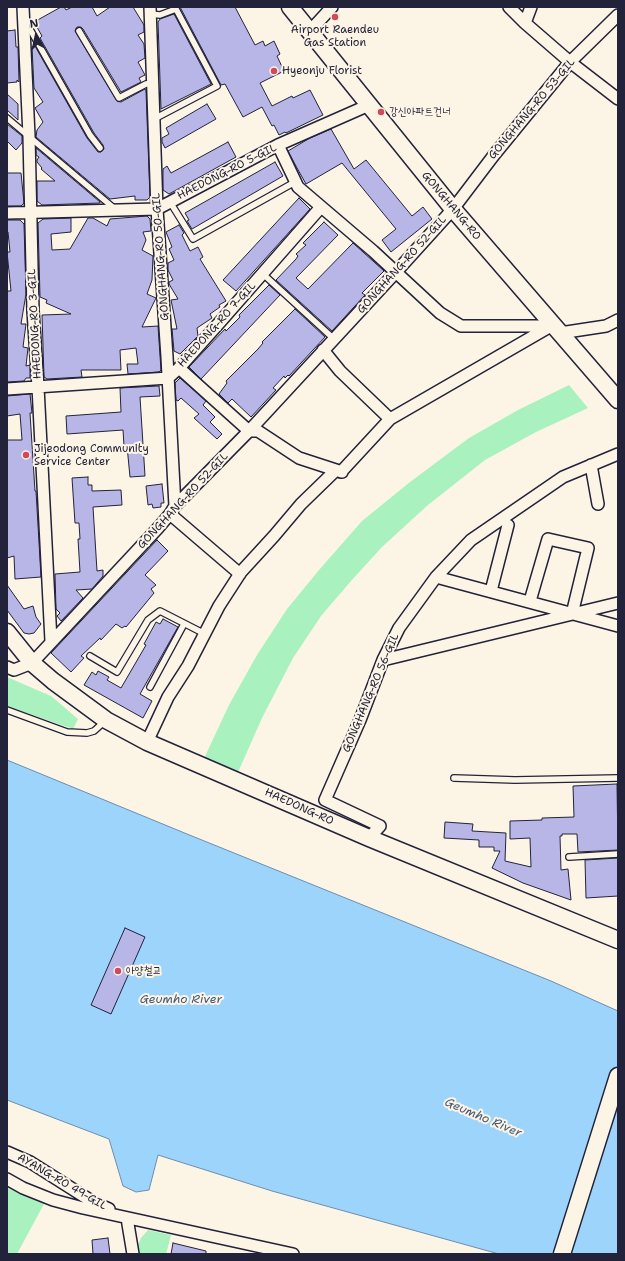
<!DOCTYPE html>
<html>
<head>
<meta charset="utf-8">
<style>
	body { margin:0 }
	#map { position:relative; width:625px; height:1261px; overflow:hidden; background:#fcf5e5; font-family:"Shantell Sans",sans-serif }
	canvas { display:block }
	.frame { position:absolute; inset:0; border:8px solid #22223b; pointer-events:none }
	.north { position:absolute; left:16px; top:16px; width:40px; height:40px; -webkit-text-stroke:3px #fcf5e5; paint-order:stroke; rotate:351deg; font-size:11px; font-weight:700; line-height:16px; text-align:center; color:#22223b }
	.north::after { content:''; display:block; margin:auto; width:14px; height:18px; background:#22223b; clip-path:polygon(50% 0,100% 100%,50% 72%,0 100%) }
</style>
</head>
<body>
<div id="map">
<canvas width="625" height="1261"></canvas>
<div class="frame"></div>
<div class="north">N</div>
</div>
<script>
const ctx = document.querySelector('canvas').getContext('2d');
ctx.lineJoin = 'round';
function fillPath(path, color) {
  ctx.fillStyle = color;
  ctx.fill(path, 'evenodd');
}
function shape(rows) {
  const path = new Path2D();
  for (const r of rows) {
    path.moveTo(r[0], r[1]);
    for (let i = 2; i < r.length; i += 2) path.lineTo(r[i], r[i + 1]);
  }
  return path;
}
function stroke(path, color, width, dash) {
  ctx.strokeStyle = color;
  ctx.lineWidth = width;
  ctx.lineCap = dash ? 'butt' : 'round';
  ctx.setLineDash(dash || []);
  ctx.stroke(path);
}
function label(font, color, halo, rows, align = 'center') {
  ctx.font = font + ' "Shantell Sans","Poor Story",sans-serif';
  ctx.lineWidth = 4;
  ctx.setLineDash([]);
  ctx.textBaseline = 'middle';
  ctx.strokeStyle = halo;
  ctx.fillStyle = color;
  for (const [text, x, y, turn = 0] of rows) {
    ctx.save();
    ctx.translate(x, y);
    ctx.rotate((+turn || 0) * Math.PI / 180);
    ctx.textAlign = isNaN(turn) ? turn : align;
    if (halo) ctx.strokeText(text, 0, 0);
    ctx.fillText(text, 0, 0);
    ctx.restore();
  }
}
const green = shape([
	[569,385,588,408,536,432,485,460,428,505,382,547,351,581,321,616,293,658,262,718,235,779,201,765,229,705,257,655,287,609,319,570,362,521,410,482,469,438,518,410],
	[7,677,51,696,78,719,73,729,7,706],
	[7,1186,45,1202,17,1254,7,1254],
	[148,1230,171,1235,166,1254,138,1254,137,1247,141,1238]
]);
const water = shape([
	[7,760,187,834,551,981,618,1011,618,1254,499,1254,272,1191,158,1155,149,1190,136,1192,123,1186,109,1139,7,1100,7,760]
]);
const building = shape([
	[61,7,64,7,66,10,72,7,92,7,97,16,110,7,133,7,144,25,144,32,138,35,144,44,145,58,138,62,145,75,139,78,141,82,121,92,83,29,81,27,77,27,75,31,117,101,121,102,145,89,146,91,150,197,147,200,135,200,135,196,110,199,36,137,37,130,43,122,35,108,43,102,34,88,32,47,35,46,87,138,98,152,101,152,104,149,103,145,94,133,40,38,42,36,34,22,61,7],
	[180,7,235,7,255,45,263,41,265,46,274,41,280,54,277,56,284,71,260,83,272,106,292,96,293,98,310,90,323,115,286,133,285,132,279,135,274,125,272,126,262,107,243,117,225,84,221,85,180,7],
	[174,14,211,84,161,109,158,22,160,19,174,14],
	[15,30,16,47,18,47,19,82,17,80,17,82,7,83,7,31,15,30],
	[7,94,18,104,18,120,7,110,7,94],
	[207,104,216,119,165,148,162,142,162,138,169,134,166,128,207,104],
	[7,124,22,136,22,143,16,150,7,141,7,124],
	[331,129,354,169,366,160,412,216,423,207,432,219,391,252,382,240,396,229,342,163,306,184,297,168,288,151,310,138,331,129],
	[228,142,236,157,169,194,163,190,163,169,167,166,171,173,228,142],
	[36,148,100,202,100,203,42,205,37,201,37,181,55,181,41,169,42,168,37,162,37,160,39,157,36,155,36,148],
	[275,162,283,176,192,229,187,221,189,220,185,213,275,162],
	[7,173,21,173,24,203,21,206,7,206,7,173],
	[299,198,310,209,236,291,223,280,299,198],
	[147,216,150,219,151,231,143,232,146,240,142,250,153,256,152,280,147,294,156,298,142,327,158,326,161,370,159,372,128,374,127,364,138,364,136,348,120,350,121,370,81,370,82,377,47,379,44,377,42,315,71,314,46,303,47,300,40,297,38,223,43,219,71,218,71,232,51,234,52,250,70,249,88,218,93,218,107,226,110,219,147,216],
	[7,220,20,220,24,224,26,294,21,324,26,324,23,347,28,348,26,366,30,365,30,378,26,378,24,381,7,382,7,291,11,291,7,252,10,252,8,232,7,232,7,220],
	[324,222,338,235,296,278,308,289,353,243,384,271,362,293,365,295,332,331,276,280,296,259,298,256,296,254,306,245,303,243,324,222],
	[179,225,184,233,182,235,190,251,198,247,203,257,200,259,226,301,219,305,220,307,210,314,212,318,197,328,198,336,180,354,174,351,172,329,177,329,171,300,178,299,169,284,169,282,173,280,168,270,168,263,174,260,169,249,172,247,166,232,179,225],
	[269,285,280,295,201,379,189,367,225,329,226,331,240,317,239,315,269,285],
	[295,309,325,337,289,376,288,375,285,378,284,376,273,388,276,390,251,417,232,399,228,403,219,394,227,383,226,381,258,349,263,343,262,342,295,309],
	[180,378,206,401,203,405,215,417,210,422,222,434,217,439,194,418,199,414,181,398,178,401,176,400,175,383,180,378],
	[159,386,160,396,140,397,145,476,130,477,127,446,124,446,123,430,67,434,66,416,121,412,120,388,159,386],
	[30,394,32,413,30,413,35,491,36,491,41,577,15,579,14,556,7,558,7,440,22,440,20,414,7,416,7,396,30,394],
	[88,477,88,485,92,485,92,491,121,490,122,505,93,507,97,571,103,570,103,576,92,589,76,590,83,598,61,621,57,616,60,613,56,609,55,574,80,572,78,539,80,539,79,523,75,523,72,478,88,477],
	[162,484,164,503,161,503,161,507,153,508,152,504,148,505,146,486,162,484],
	[157,540,168,551,145,575,156,585,151,589,154,593,126,627,125,626,122,628,116,624,101,640,100,638,81,656,84,658,71,672,51,653,157,540],
	[7,585,24,609,33,606,36,617,41,624,34,633,29,634,24,633,7,610,7,585],
	[163,619,178,627,140,694,152,701,143,718,84,685,92,672,96,675,98,671,109,677,107,680,121,688,146,645,144,644,156,622,160,624,163,619],
	[617,784,618,850,578,852,577,834,562,834,562,836,560,836,561,870,568,869,571,900,523,883,492,868,500,851,494,851,494,847,479,847,479,840,444,838,445,822,473,824,472,831,506,833,505,861,531,867,530,838,510,839,510,821,542,820,542,818,574,817,573,786,617,784],
	[618,858,618,896,586,898,585,860,618,858],
	[125,928,145,937,111,1014,91,1005,125,928],
	[108,1238,110,1254,93,1254,92,1240,108,1238],
	[173,1243,206,1251,206,1254,171,1254,173,1243]
]);
const lane = shape([
	[150,14,160,15,176,9,217,86,154,119],
	[24,30,31,31,90,135,100,148],
	[79,31,119,98,146,84,152,83],
	[7,118,115,209],
	[170,202,193,239,295,182],
	[263,274,334,339],
	[90,656,117,672,148,620,160,611,205,634],
	[150,687,184,624],
	[7,710,67,732,87,733,94,731,105,721],
	[454,778,515,780,618,778],
	[569,857,618,854]
]);
const street = shape([
	[23,7,29,136,33,311,38,387,51,641],
	[150,7,157,209,167,357,175,506],
	[509,7,525,23,570,62,618,99],
	[525,23,531,7],
	[310,31,332,7],
	[278,145,298,187,373,251,440,313,461,326,552,326],
	[7,213,157,209,278,145,369,105],
	[560,333,606,326,618,320],
	[323,350,340,371,390,419],
	[179,368,249,431,258,431,299,458,342,472],
	[7,389,168,378,179,368,220,322,321,207],
	[591,465,598,504],
	[341,472,390,419,551,326],
	[170,514,240,574],
	[436,577,618,626],
	[491,591,508,525],
	[530,601,548,539,588,548,572,614],
	[383,660,618,603],
	[7,667,14,670,32,663,158,528,170,514,175,506,249,431,396,272,453,209,494,155,570,62,618,15],
	[147,742,168,697,188,666,219,606,241,572,274,536,301,504,336,470],
	[369,838,380,826,325,800,360,720,383,660,399,628,436,577,471,540,563,477,618,454],
	[7,1152,30,1162,93,1202,109,1209],
	[7,1179,23,1188,53,1200,83,1208,293,1254],
	[127,1218,133,1254]
]);
const secondary = shape([
	[290,7,453,209,618,400],
	[7,632,32,663,53,681,106,720,147,742,369,838,618,940],
	[562,1254,618,1076]
]);
const markers = [
	[335,17,4,"#d1495b"],
	[274,71,4,"#d1495b"],
	[381,112,4,"#d1495b"],
	[26,455,4,"#d1495b"],
	[118,971,4,"#d1495b"]
];
const poiNames = [
	["Airport Raendeu",335,30,"center"],
	["Gas Station",335,43,"center"],
	["Hyeonju Florist",282,71],
	["강신아파트건너",389,112],
	["Jijeodong Community",34,449],
	["Service Center",34,462],
	["아양철교",126,971]
];
const streetNames = [
	["GONGHANG-RO 53-GIL",532,109,-50],
	["HAEDONG-RO 5-GIL",227,172,-27],
	["GONGHANG-RO",451,206,50],
	["GONGHANG-RO 50-GIL",161,257,-94],
	["GONGHANG-RO 52-GIL",402,265,-48],
	["HAEDONG-RO 3-GIL",35,324,-93],
	["HAEDONG-RO 7-GIL",217,325,-48],
	["GONGHANG-RO 52-GIL",183,501,-47],
	["GONGHANG-RO 56-GIL",371,693,-67],
	["HAEDONG-RO",299,807,24],
	["AYANG-RO 49-GIL",62,1182,30]
];
const waterNames = [
	["Geumho River",181,1000],
	["Geumho River",483,1118,23]
];
fillPath(green, '#a9f1be');
fillPath(water, '#9dd4fc');
stroke(water, '#6c8daf', 1);
fillPath(building, '#b7b6e7');
stroke(building, '#22223b', 1);
stroke(lane, '#22223b', 8);
stroke(street, '#22223b', 14);
stroke(secondary, '#22223b', 19);
stroke(lane, '#fcf5e5', 5.5);
stroke(street, '#fcf5e5', 11);
stroke(secondary, '#fcf5e5', 16);
for (const [x, y, r, color] of markers) {
  const dot = new Path2D();
  dot.arc(x, y, r, 0, 2 * Math.PI);
  ctx.fillStyle = color;
  ctx.fill(dot);
  stroke(dot, '#fcf5e5', 1.5);
}
label('11px', '#22223b', '#fcf5e5', poiNames, 'left');
label('11px', '#22223b', '#fcf5e5', streetNames);
label('italic 12px', '#475775', '#fcf5e5', waterNames);
</script>
</body>
</html>
